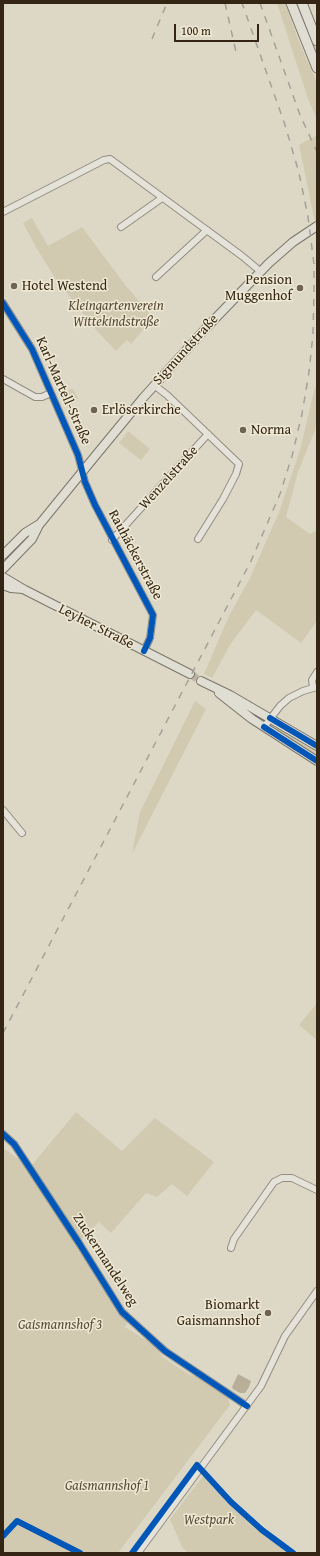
<!DOCTYPE html>
<html>
<head>
<meta charset="utf-8">
<style>
	body { margin:0 }
	#map { position:relative; width:320px; height:1556px; overflow:hidden; background:#ddd8c6; font-family:"Gentium Book Plus",serif }
	canvas { display:block }
	.frame { position:absolute; inset:0; border:4px solid #342514; pointer-events:none }
	.scale { position:absolute; left:174px; top:24px; width:85px; height:18px; box-sizing:border-box; border:2px solid #342514; border-top:0; padding-left:5px; font-size:12px; line-height:14px; white-space:nowrap; color:#342514; -webkit-text-stroke:3px #efe9d4; paint-order:stroke }
</style>
</head>
<body>
<div id="map">
<canvas width="320" height="1556"></canvas>
<div class="frame"></div>
<div class="scale">100 m</div>
</div>
<script>
const ctx = document.querySelector('canvas').getContext('2d');
ctx.lineJoin = 'round';
function fillPath(path, color) {
  ctx.fillStyle = color;
  ctx.fill(path, 'evenodd');
}
function shape(rows) {
  const path = new Path2D();
  for (const r of rows) {
    path.moveTo(r[0], r[1]);
    for (let i = 2; i < r.length; i += 2) path.lineTo(r[i], r[i + 1]);
  }
  return path;
}
function stroke(path, color, width, dash) {
  ctx.strokeStyle = color;
  ctx.lineWidth = width;
  ctx.lineCap = dash ? 'butt' : 'round';
  ctx.setLineDash(dash || []);
  ctx.stroke(path);
}
function label(font, color, halo, rows, align = 'center') {
  ctx.font = font + ' "Gentium Book Plus",serif';
  ctx.lineWidth = 3;
  ctx.setLineDash([]);
  ctx.textBaseline = 'middle';
  ctx.strokeStyle = halo;
  ctx.fillStyle = color;
  for (const [text, x, y, turn = 0] of rows) {
    ctx.save();
    ctx.translate(x, y);
    ctx.rotate((+turn || 0) * Math.PI / 180);
    ctx.textAlign = isNaN(turn) ? turn : align;
    if (halo) ctx.strokeText(text, 0, 0);
    ctx.fillText(text, 0, 0);
    ctx.restore();
  }
}
const green = shape([
	[277,3,285,3,300,44,317,83,317,119,308,99],
	[317,135,317,232,299,145],
	[32,218,48,246,82,227,126,286,148,311,150,322,131,344,127,340,116,351,98,332,57,281,37,249,23,223],
	[315,387,317,387,317,420,315,430,298,472,286,517,310,534,317,530,317,621,301,643,256,610,230,645,212,678,204,674,229,616,250,578,279,512,300,450],
	[72,388,78,398,67,408,64,403,62,396],
	[128,431,150,449,141,460,119,443],
	[195,701,206,709,132,854,140,812],
	[275,725,317,750,317,759,278,733],
	[317,1003,317,1040,299,1025],
	[76,1112,122,1151,155,1118,214,1162,187,1196,172,1184,157,1197,146,1193,111,1233,99,1222,80,1241,31,1166],
	[3,1148,20,1160,57,1214,114,1306,128,1322,125,1327,157,1347,162,1357,190,1375,196,1376,228,1396,230,1405,118,1553,3,1553],
	[207,1471,217,1484,264,1530,296,1553,188,1553,182,1547,170,1519]
]);
const water = shape([
	[238,1374,251,1381,249,1387,245,1393,240,1393,233,1389,232,1387]
]);
const majorTunnel = shape([
	[190,674,201,681]
]);
const minor = shape([
	[3,212,104,160,110,159,242,256,260,271],
	[121,227,162,198],
	[156,277,207,230],
	[3,303,32,349,78,455,85,482,95,505,153,615,150,638,144,651],
	[3,379,35,397,42,397,51,393],
	[154,385,167,395,239,464,236,474,223,499,198,539],
	[112,540,208,434],
	[313,688,312,680,317,672],
	[264,727,280,706,289,698,303,691,317,687],
	[3,810,22,833],
	[3,1134,14,1144,79,1243,122,1312,165,1351,247,1406],
	[231,1248,234,1239,274,1182,282,1178,292,1178,317,1190],
	[138,1553,261,1386,285,1336,317,1291]
]);
const major = shape([
	[3,555,25,533,38,525],
	[3,569,32,539,39,525,96,455,143,398,206,328,269,263,293,242,317,226],
	[3,577,23,589,190,674],
	[3,585,11,588,23,589],
	[201,681,230,695,317,746],
	[219,693,252,719,317,761]
]);
const highway = shape([
	[291,3,317,68],
	[302,3,317,41]
]);
const rail = shape([
	[225,3,236,52],
	[260,3,300,115,317,152],
	[152,39,167,3],
	[3,1033,251,561,280,494,292,456,302,414,309,372,313,334,314,290,314,264,308,217,299,173,285,125,242,3]
]);
const cycleway = shape([
	[3,303,32,349,78,455,85,482,95,505,153,615,150,638,144,651],
	[270,718,317,746],
	[264,727,317,761],
	[3,1134,14,1144,79,1243,122,1312,165,1351,247,1406],
	[3,1536,17,1521,80,1553],
	[132,1553,197,1465,231,1502,262,1530,293,1553]
]);
const markers = [
	[14,286,4,"#6f6452"],
	[300,288,4,"#6f6452"],
	[94,410,4,"#6f6452"],
	[243,430,4,"#6f6452"],
	[268,1313,4,"#6f6452"]
];
const poiNames = [
	["Pension",292,280,"right"],
	["Muggenhof",292,296,"right"],
	["Hotel Westend",22,286],
	["Erlöserkirche",102,410],
	["Norma",251,430],
	["Biomarkt",260,1305,"right"],
	["Gaismannshof",260,1321,"right"]
];
const parkNames = [
	["Kleingartenverein",116,306],
	["Wittekindstraße",116,322],
	["Gaismannshof 3",60,1325],
	["Gaismannshof 1",107,1486],
	["Westpark",209,1520]
];
const streetNames = [
	["Sigmundstraße",186,350,-48],
	["Karl-Martell-Straße",63,391,66],
	["Wenzelstraße",169,478,-48],
	["Rauhäckerstraße",135,555,62],
	["Leyher Straße",96,627,27],
	["Zuckermandelweg",105,1260,57]
];
fillPath(green, '#d1cab1');
fillPath(water, '#b9af98');
stroke(majorTunnel, '#bbb4a2', 8, [8, 4]);
stroke(minor, '#928d81', 8);
stroke(major, '#7b756a', 10);
stroke(highway, '#7b756a', 11);
stroke(minor, '#e5e2da', 6);
stroke(major, '#e0ddd3', 8);
stroke(highway, '#e0ddd3', 9);
stroke(rail, '#a5a198', 1.5, [7, 7]);
stroke(cycleway, '#0057b8', 6);
for (const [x, y, r, color] of markers) {
  const dot = new Path2D();
  dot.arc(x, y, r, 0, 2 * Math.PI);
  ctx.fillStyle = color;
  ctx.fill(dot);
  stroke(dot, '#efe9d4', 1.5);
}
label('14px', '#342514', '#efe9d4', poiNames, 'left');
label('italic 14px', '#594b37', '#efe9d4', parkNames);
label('14px', '#342514', '#efe9d4', streetNames);
</script>
</body>
</html>
